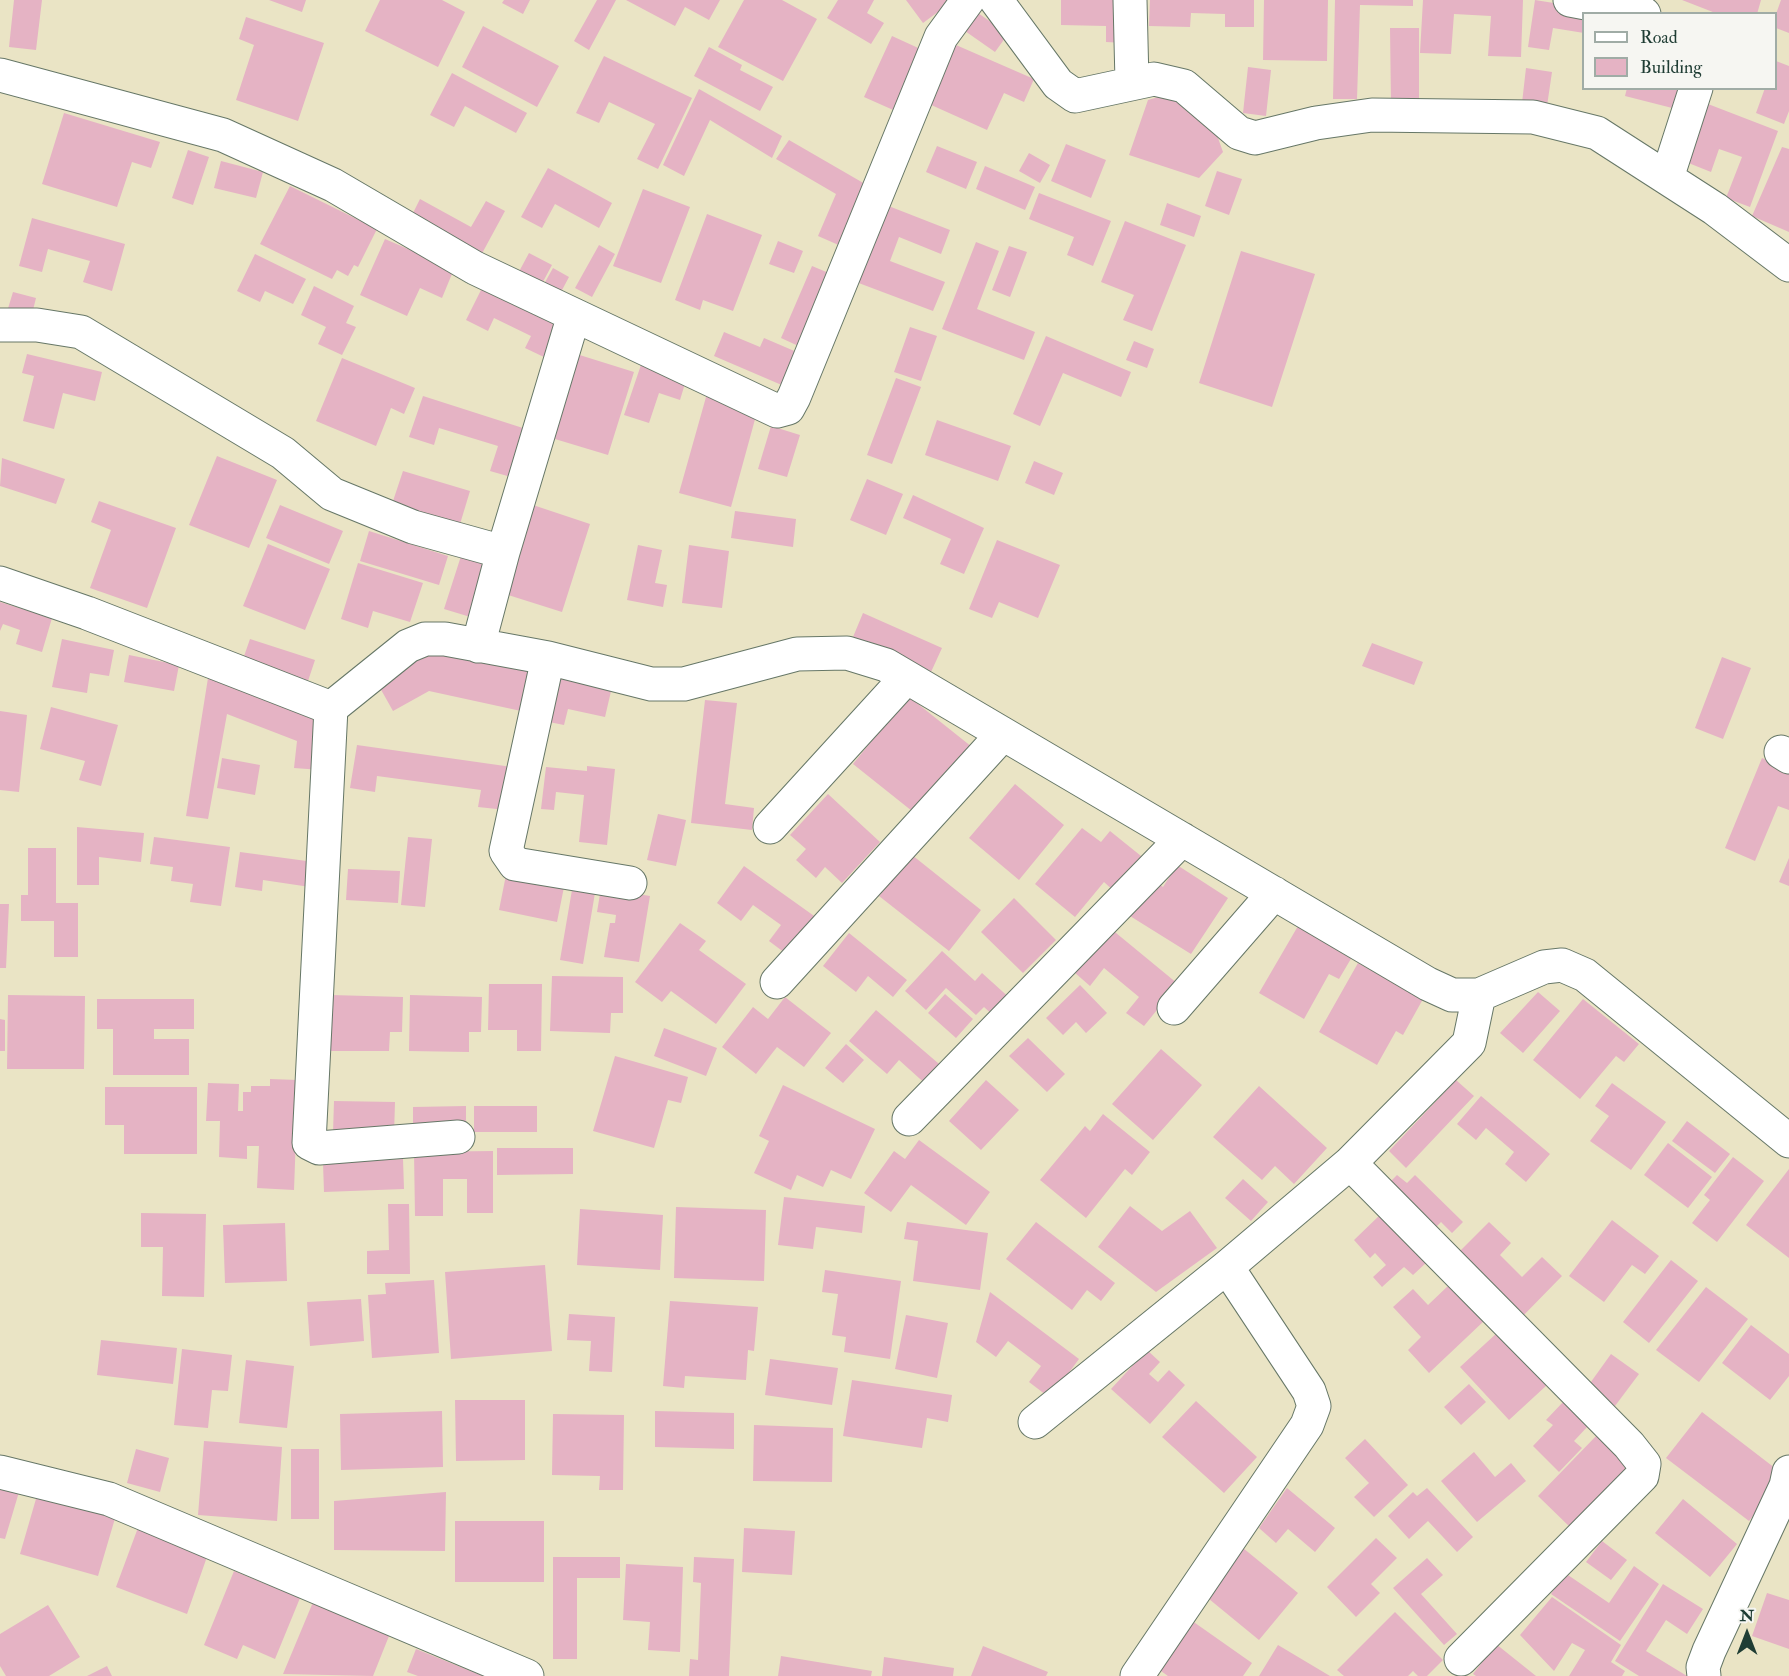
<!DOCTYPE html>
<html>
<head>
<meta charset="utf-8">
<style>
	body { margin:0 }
	#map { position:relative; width:1789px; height:1676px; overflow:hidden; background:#eae4c5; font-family:"IM FELL Double Pica",serif }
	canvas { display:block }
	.legend { position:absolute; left:1582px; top:12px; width:195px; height:78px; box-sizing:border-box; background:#f6f6f2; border:2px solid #a0aca6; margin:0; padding:8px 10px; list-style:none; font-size:18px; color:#1f3d34 }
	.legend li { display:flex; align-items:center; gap:12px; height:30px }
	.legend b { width:30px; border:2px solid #a0aca6 }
	.north { position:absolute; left:1717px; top:1604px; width:60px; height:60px; -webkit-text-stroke:4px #f6f6f2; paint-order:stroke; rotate:0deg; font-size:16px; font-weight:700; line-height:24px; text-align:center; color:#1f3d34 }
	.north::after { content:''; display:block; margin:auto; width:21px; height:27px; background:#1f3d34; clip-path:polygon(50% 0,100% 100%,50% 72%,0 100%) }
</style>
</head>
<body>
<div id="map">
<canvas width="1789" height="1676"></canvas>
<ul class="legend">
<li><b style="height:8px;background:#fff"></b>Road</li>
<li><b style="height:16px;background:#e5b3c4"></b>Building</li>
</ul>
<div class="north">N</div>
</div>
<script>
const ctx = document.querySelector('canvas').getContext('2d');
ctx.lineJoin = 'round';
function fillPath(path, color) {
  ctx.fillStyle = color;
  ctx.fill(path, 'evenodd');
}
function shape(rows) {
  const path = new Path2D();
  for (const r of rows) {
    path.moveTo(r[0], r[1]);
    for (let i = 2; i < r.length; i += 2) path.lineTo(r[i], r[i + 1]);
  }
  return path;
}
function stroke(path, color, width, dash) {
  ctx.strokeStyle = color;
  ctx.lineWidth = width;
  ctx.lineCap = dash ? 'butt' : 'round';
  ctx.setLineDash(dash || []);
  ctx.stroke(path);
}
const building = shape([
	[14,0,42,0,36,50,9,47],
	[269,0,306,0,302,12],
	[380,0,442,0,465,12,438,67,365,31],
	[504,0,530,0,523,14,502,3],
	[597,0,616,0,589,50,574,41],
	[626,0,720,0,709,20,685,7,675,26],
	[744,0,782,0,817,19,783,81,718,47],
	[838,0,874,0,867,13,884,23,871,44,827,18],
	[906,0,954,0,923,23],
	[1061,0,1126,0,1125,43,1106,42,1106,26,1061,25],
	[1150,0,1254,0,1254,27,1225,27,1225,14,1191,13,1190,27,1149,26],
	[1264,0,1328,0,1327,61,1263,60],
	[1335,0,1413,0,1413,6,1360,5,1357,99,1333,99],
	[1423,0,1523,0,1521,57,1488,56,1491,16,1454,14,1451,54,1420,53],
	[1535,0,1610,12,1584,14,1584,33,1553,28,1549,50,1528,47],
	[1682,0,1761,0,1757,14,1718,14],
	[1781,0,1789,0,1789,33,1776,28,1776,14],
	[978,13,1008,34,995,52,965,31],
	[246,17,324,43,298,121,236,100,254,45,239,39],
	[483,26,559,66,537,107,462,67],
	[1390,28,1419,28,1419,103,1391,104],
	[892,36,927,52,900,113,864,97],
	[956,45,1034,79,1024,102,1004,93,987,130,929,104],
	[709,47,742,65,740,70,773,87,760,111,694,76],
	[604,56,692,98,658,169,637,159,655,124,609,102,599,123,576,113],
	[1776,61,1789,66,1789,111,1784,124,1756,113,1765,88,1776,88],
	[1248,67,1271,70,1266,116,1243,113],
	[1526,68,1552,72,1547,106,1522,103],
	[452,73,527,113,516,133,465,106,454,127,430,115],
	[1627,88,1690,88,1684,111,1625,96],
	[699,89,782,136,772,158,710,120,684,176,663,165],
	[1165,95,1207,117,1218,138,1223,152,1199,178,1129,155,1148,100],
	[1708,104,1778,131,1750,207,1726,198,1742,157,1719,149,1711,172,1686,162],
	[64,113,160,142,151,168,132,162,117,207,42,184],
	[789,140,872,188,850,250,818,236,836,194,776,159],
	[1066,144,1106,160,1091,198,1051,181],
	[937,146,977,162,966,189,926,172],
	[1782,147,1789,149,1789,232,1752,216],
	[188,150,209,157,193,205,172,198],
	[1029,153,1050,165,1040,183,1019,171],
	[221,161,263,172,256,198,214,188],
	[985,166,1035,187,1025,210,976,189],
	[548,168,612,203,599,228,555,204,542,228,521,217],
	[1217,171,1242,179,1229,215,1205,206],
	[290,186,377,229,358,267,354,265,348,276,337,270,332,279,260,244],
	[643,189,690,207,661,283,613,266],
	[1039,193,1111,221,1093,266,1067,255,1074,237,1029,219],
	[420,199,471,227,486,201,505,211,479,259,409,221],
	[1167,203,1201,216,1194,237,1160,225],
	[886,205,950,230,941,254,899,237,890,261,945,282,933,311,856,282],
	[707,214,762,235,733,311,703,300,700,310,675,300],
	[32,218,125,244,112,291,83,282,90,261,48,249,42,272,19,266],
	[1125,221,1186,245,1152,331,1123,320,1134,295,1101,282],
	[385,239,454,269,442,298,420,288,407,316,360,295],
	[778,241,803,251,794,273,769,264],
	[976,242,999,251,977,309,1035,332,1024,360,942,329],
	[599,245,615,254,592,297,575,288],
	[1009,246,1027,252,1010,297,992,290],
	[1241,251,1315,274,1272,407,1199,383],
	[529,253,552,265,538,291,515,279],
	[255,254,306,279,293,304,265,291,260,302,237,291],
	[812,266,836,276,805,349,781,338],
	[553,268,569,277,561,292,544,284],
	[314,286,354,306,346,323,356,327,342,355,318,344,326,327,301,315],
	[482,288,562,326,546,358,525,348,531,336,494,318,488,331,466,320],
	[13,292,36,298,30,322,6,315],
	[910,327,937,336,921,381,894,372],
	[724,332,760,347,764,338,799,353,784,386,714,356],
	[1046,336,1131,372,1121,397,1063,373,1040,426,1013,414],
	[1134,341,1154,349,1147,368,1126,360],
	[570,352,634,372,608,455,545,436],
	[27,354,102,372,95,401,63,393,54,429,23,421,34,376,22,373],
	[644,356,687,377,680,400,659,393,649,423,624,415],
	[342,358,415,388,404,414,391,408,376,446,316,421],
	[896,378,921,387,892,464,867,455],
	[708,390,757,412,731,507,679,493],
	[423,396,526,429,511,477,490,471,498,446,439,428,434,445,409,437],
	[937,420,1011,446,998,481,925,455],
	[771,426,800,435,787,477,758,469],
	[217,456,277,480,249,548,189,525],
	[2,458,65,479,56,504,0,486],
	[1034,461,1063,473,1054,495,1025,483],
	[403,471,470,491,457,534,389,513],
	[867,479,903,494,886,535,850,520],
	[913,495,984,528,964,574,940,564,951,539,903,518],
	[99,501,176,528,147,608,90,588,111,530,91,522],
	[280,505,343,531,329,564,266,538],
	[533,505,590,524,562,612,505,594],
	[735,511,796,519,793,547,731,538],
	[369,531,448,556,439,585,360,561],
	[997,540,1060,565,1038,618,999,602,992,618,969,609],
	[268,544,330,569,305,630,243,606],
	[638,545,662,550,655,583,667,585,663,607,627,600],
	[689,545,729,551,722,608,682,603],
	[461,556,494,566,477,619,444,609],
	[358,563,423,583,410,622,373,611,368,628,341,619],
	[0,602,52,618,42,652,16,644,20,630,3,624,0,631],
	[863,613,942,648,931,672,853,637],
	[62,639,114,650,109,676,90,673,87,693,52,687],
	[250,639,315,660,307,684,242,662],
	[1372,643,1423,662,1414,685,1362,666],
	[428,649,529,671,521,711,429,691,393,711,375,679],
	[129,655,179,665,174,691,124,682],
	[1722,657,1751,668,1723,739,1695,728],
	[554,675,612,687,605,717,568,709,564,725,544,721],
	[208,678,326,723,321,770,294,768,297,741,227,714,208,819,186,816],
	[908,696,972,747,917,815,853,764],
	[705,700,737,703,725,804,754,808,752,830,691,823],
	[51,707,118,725,101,786,79,780,85,761,40,749],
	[0,711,27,715,19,792,0,790],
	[357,745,512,767,506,810,478,807,481,790,377,776,375,792,350,788],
	[222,758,260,765,255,795,217,788],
	[1762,758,1789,769,1789,810,1778,806,1755,861,1725,848],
	[587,766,615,769,607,845,579,842,584,795,556,792,554,810,541,809,546,767,587,771],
	[1015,784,1064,825,1019,880,969,838],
	[828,794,880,842,842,883,825,867,816,878,796,860,806,849,790,835],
	[658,814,686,820,676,866,647,860],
	[77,827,144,833,141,862,99,857,99,885,77,885],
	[1082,828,1101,842,1110,831,1146,860,1117,894,1104,882,1075,917,1035,884],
	[154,837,230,847,221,906,190,902,193,884,171,881,173,867,150,864],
	[408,837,432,839,425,907,401,905],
	[28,848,56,848,56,903,78,903,78,957,54,957,54,921,21,921,21,895,28,895],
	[240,852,314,862,310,887,263,880,262,891,235,887],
	[912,855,981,910,949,951,879,896],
	[1789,858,1789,886,1779,882],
	[1177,865,1228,898,1191,954,1130,916,1153,880,1163,887],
	[744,866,817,918,789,956,769,941,781,925,753,905,741,921,717,903],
	[348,869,400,871,398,903,346,900],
	[507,870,565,882,557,922,499,910],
	[573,884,596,887,583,964,560,960],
	[601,888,650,896,639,962,604,957,610,923,615,923,616,915,597,912],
	[1014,898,1056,940,1023,973,981,932],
	[0,904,9,904,6,968,0,968],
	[680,923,706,941,699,950,746,984,716,1024,671,991,662,1002,635,982],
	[1298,926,1352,957,1339,979,1329,974,1304,1019,1259,993],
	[1110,928,1178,984,1144,1026,1126,1013,1139,997,1104,968,1090,986,1074,972],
	[849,933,907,980,893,997,868,976,856,992,823,966],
	[942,951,975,981,982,973,1013,1001,997,1019,984,1007,976,1015,946,988,926,1010,905,991],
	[1358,963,1423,999,1403,1035,1396,1031,1377,1065,1319,1032],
	[552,976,623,977,623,1013,611,1013,610,1033,550,1031],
	[489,984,542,984,541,1051,517,1051,517,1030,488,1030],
	[1080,985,1107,1013,1086,1033,1076,1022,1063,1035,1046,1018],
	[1538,992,1560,1011,1523,1053,1500,1033],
	[945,994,973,1019,956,1038,928,1013],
	[8,995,85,996,84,1069,7,1069],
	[331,995,403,997,402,1032,390,1032,389,1051,330,1051],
	[410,995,482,997,481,1032,469,1032,469,1052,409,1051],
	[785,997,831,1033,804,1067,777,1047,756,1074,722,1047,753,1007,768,1019],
	[97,999,194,999,194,1029,154,1029,154,1039,189,1039,189,1075,113,1075,113,1029,97,1029],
	[1583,999,1639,1044,1624,1062,1616,1056,1580,1099,1533,1060],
	[876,1010,945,1069,929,1087,899,1060,887,1074,849,1041],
	[0,1019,5,1020,5,1051,0,1051],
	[664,1028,717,1048,706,1076,654,1056],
	[1028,1038,1065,1074,1047,1092,1009,1056],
	[846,1044,864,1060,843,1083,825,1068],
	[1161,1049,1202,1085,1153,1140,1112,1104],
	[615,1056,688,1077,681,1103,668,1100,654,1148,593,1131],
	[270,1079,298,1080,294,1190,257,1188,259,1146,247,1146,247,1159,219,1157,220,1121,206,1121,208,1083,239,1084,238,1111,243,1111,243,1092,251,1092,251,1086,270,1086],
	[986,1080,1019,1110,981,1150,949,1121],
	[1456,1080,1474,1096,1406,1168,1389,1151],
	[1612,1083,1666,1122,1631,1170,1590,1141,1609,1116,1595,1106],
	[783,1085,875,1129,851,1179,831,1170,823,1187,797,1175,791,1190,754,1173,769,1141,759,1136],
	[1259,1086,1327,1148,1294,1184,1275,1166,1262,1180,1213,1137],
	[105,1087,197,1087,197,1154,124,1154,124,1125,105,1125],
	[1481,1096,1550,1154,1526,1182,1505,1164,1514,1152,1486,1128,1476,1140,1457,1124],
	[334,1101,395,1102,394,1135,333,1133],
	[466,1106,466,1129,413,1130,413,1107],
	[474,1106,537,1106,537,1132,474,1132],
	[1103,1114,1150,1152,1132,1175,1125,1169,1086,1218,1040,1180,1085,1126,1090,1131],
	[1687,1121,1730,1154,1715,1173,1672,1141],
	[919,1140,990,1192,966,1225,911,1185,891,1212,864,1193,894,1151,905,1159],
	[1668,1143,1712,1177,1688,1208,1644,1175],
	[497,1148,573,1148,573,1174,497,1175],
	[493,1151,493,1213,467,1213,467,1179,443,1179,443,1216,415,1216,414,1152],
	[1733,1157,1764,1181,1717,1242,1692,1223,1710,1200,1704,1195],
	[403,1159,404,1189,324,1192,323,1163],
	[1789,1169,1789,1258,1746,1225],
	[1397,1175,1407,1183,1415,1175,1463,1222,1452,1233,1441,1222,1434,1229,1387,1185],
	[1243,1179,1268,1202,1251,1221,1225,1198],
	[784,1197,865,1206,862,1233,816,1227,813,1249,778,1245],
	[388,1204,409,1204,410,1274,367,1274,367,1251,389,1250],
	[1130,1206,1162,1231,1190,1211,1217,1248,1156,1292,1098,1247],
	[676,1207,766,1210,764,1281,674,1278],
	[580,1209,663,1215,660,1270,577,1265],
	[141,1213,206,1214,204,1297,162,1296,163,1247,141,1247],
	[1382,1213,1427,1262,1413,1275,1404,1267,1382,1287,1373,1277,1386,1265,1375,1253,1370,1258,1354,1240],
	[1612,1220,1659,1256,1645,1274,1632,1265,1604,1302,1569,1276],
	[907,1222,988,1233,980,1290,913,1281,918,1241,904,1239],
	[1036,1222,1115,1283,1101,1301,1087,1290,1072,1310,1006,1259],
	[1489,1222,1511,1243,1500,1255,1522,1277,1542,1257,1562,1276,1519,1320,1454,1257],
	[285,1223,287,1281,225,1283,223,1225],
	[1671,1260,1698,1281,1649,1343,1623,1322],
	[545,1265,552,1351,451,1359,445,1272],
	[825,1270,901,1281,890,1359,844,1352,846,1337,832,1335,838,1294,822,1292],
	[434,1280,439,1353,372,1358,368,1295,386,1294,385,1283],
	[1449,1285,1484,1321,1429,1373,1408,1350,1421,1337,1393,1307,1413,1289,1428,1305],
	[1706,1287,1748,1319,1699,1382,1656,1350],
	[990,1292,1079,1359,1050,1398,1029,1382,1041,1366,1008,1341,996,1357,976,1342],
	[361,1299,364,1341,310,1346,307,1302],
	[670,1301,758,1307,754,1351,748,1350,746,1380,685,1376,684,1388,663,1386],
	[569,1314,615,1317,612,1372,589,1371,591,1341,567,1340],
	[906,1315,948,1323,937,1378,895,1369],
	[1751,1325,1789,1354,1789,1376,1770,1400,1722,1363],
	[1498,1332,1547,1385,1509,1420,1460,1367],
	[101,1340,177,1348,173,1384,97,1375],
	[182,1349,232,1355,228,1391,212,1390,208,1428,174,1425],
	[1147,1350,1160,1362,1149,1374,1158,1382,1169,1370,1185,1385,1150,1424,1111,1389],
	[1611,1354,1639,1374,1615,1406,1588,1386],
	[770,1359,838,1368,832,1405,765,1395],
	[246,1360,294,1366,287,1428,239,1423],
	[852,1380,952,1395,948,1422,927,1418,922,1448,843,1436],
	[1469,1384,1486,1402,1461,1425,1444,1407],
	[455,1400,525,1400,525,1460,456,1461],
	[1196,1401,1257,1457,1224,1493,1162,1437],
	[1564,1401,1589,1425,1574,1441,1582,1448,1559,1472,1533,1446,1553,1425,1546,1420],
	[442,1411,443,1467,341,1470,340,1414],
	[655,1411,734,1413,734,1449,655,1447],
	[1702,1412,1784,1475,1749,1521,1666,1458],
	[553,1414,624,1415,623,1490,599,1490,600,1476,552,1475],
	[754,1425,833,1428,832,1482,753,1481],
	[1598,1434,1635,1469,1574,1531,1538,1496],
	[1365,1439,1408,1485,1374,1517,1354,1497,1369,1483,1345,1458],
	[204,1441,282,1447,277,1521,198,1515],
	[136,1449,169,1458,160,1492,127,1483],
	[291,1449,319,1449,319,1519,291,1519],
	[1474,1452,1495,1477,1511,1463,1526,1481,1477,1522,1441,1481],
	[0,1486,19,1492,5,1539,0,1538],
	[1287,1488,1335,1528,1315,1552,1288,1529,1276,1543,1259,1528],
	[1427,1488,1473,1537,1457,1552,1428,1521,1409,1539,1388,1516,1413,1492,1417,1496],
	[38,1492,116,1515,98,1576,20,1554],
	[446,1492,445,1551,334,1550,334,1501],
	[1683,1499,1737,1544,1710,1577,1655,1533],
	[455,1521,544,1521,544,1582,455,1582],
	[139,1525,209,1551,187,1614,116,1587],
	[744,1528,795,1531,792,1575,742,1572],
	[1376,1538,1397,1558,1371,1584,1380,1593,1356,1617,1327,1587],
	[1602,1541,1627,1560,1611,1580,1586,1562],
	[1243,1548,1298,1593,1259,1640,1209,1599],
	[553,1557,620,1557,620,1578,577,1578,577,1659,553,1659],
	[694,1557,734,1559,729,1676,689,1676,690,1659,698,1660,701,1583,693,1582],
	[1427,1558,1443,1575,1421,1594,1457,1634,1444,1645,1393,1588],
	[626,1564,683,1567,680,1652,648,1650,650,1622,623,1620],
	[1634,1566,1659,1584,1620,1641,1551,1594,1565,1573,1609,1603],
	[234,1571,300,1598,275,1659,243,1645,237,1659,204,1645],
	[1663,1584,1703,1609,1687,1634,1666,1620,1646,1651,1687,1676,1639,1676,1615,1661],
	[1767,1593,1789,1600,1789,1649,1752,1636],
	[316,1595,393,1626,373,1676,283,1674],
	[1552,1597,1621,1645,1611,1662,1625,1671,1622,1676,1569,1676,1585,1650,1572,1643,1554,1671,1520,1635],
	[48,1605,80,1657,49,1676,6,1676,0,1666,0,1634],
	[1395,1612,1443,1660,1427,1676,1418,1676,1413,1671,1408,1676,1344,1676,1337,1670],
	[1188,1618,1252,1663,1243,1676,1168,1676,1154,1666],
	[1496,1644,1536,1676,1476,1676,1473,1674],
	[1278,1645,1330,1676,1259,1676],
	[983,1646,1048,1672,1046,1676,971,1676],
	[416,1649,483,1676,418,1676,407,1672],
	[781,1656,872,1671,871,1676,778,1676],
	[884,1657,954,1668,953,1676,882,1676],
	[107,1666,112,1676,87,1676]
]);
const minor = shape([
	[996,0,1058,84,1075,96,1154,79,1184,86,1239,133,1255,138,1316,123,1372,115,1533,117,1597,133,1715,209,1789,265],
	[1130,0,1132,82],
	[1570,0,1644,14],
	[0,75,223,135,333,185,475,268,777,411,788,408,794,397,941,37,968,0],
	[1667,178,1696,88],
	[0,325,37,325,81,332,283,453,332,494,413,527,503,552],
	[0,583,87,613,331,708],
	[478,646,503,552,574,315],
	[548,658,506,851,515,864,630,883],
	[1781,752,1789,757],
	[770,827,906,678],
	[777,982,1003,734],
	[1174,1008,1274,893],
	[909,1119,1182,839],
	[458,1137,319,1148,309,1143,331,708,408,646,425,639,445,639,548,658,651,684,684,684,797,654,847,653,886,665,1428,984,1452,995,1479,995,1544,967,1562,965,1585,975,1789,1141],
	[1350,1163,1629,1445,1644,1464,1642,1476,1461,1659],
	[1035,1422,1227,1267,1350,1163,1469,1043,1479,995],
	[0,1472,109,1499,527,1676],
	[1137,1676,1307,1425,1314,1406,1309,1391,1227,1267],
	[1704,1676,1703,1667,1709,1651,1786,1486,1789,1472]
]);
fillPath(building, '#e5b3c4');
stroke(minor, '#667767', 35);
stroke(minor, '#fff', 33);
</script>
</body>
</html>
